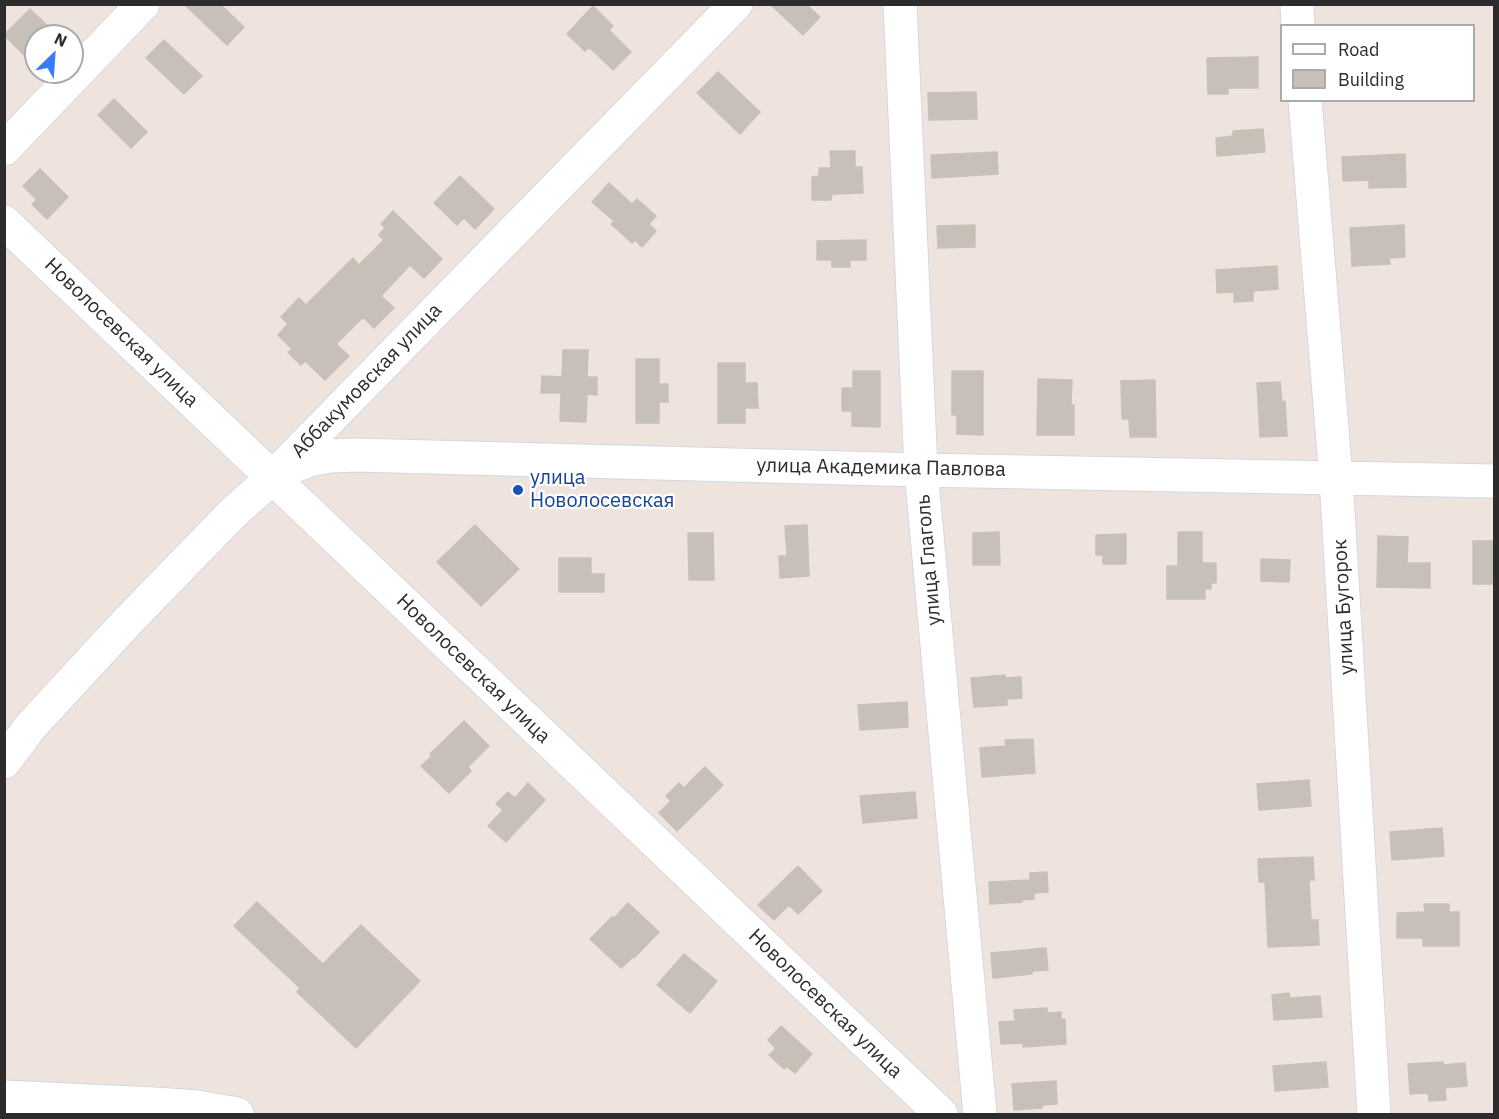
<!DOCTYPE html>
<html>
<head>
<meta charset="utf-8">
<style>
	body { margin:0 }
	#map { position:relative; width:1499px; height:1119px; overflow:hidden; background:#eee4dd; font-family:"IBM Plex Sans",sans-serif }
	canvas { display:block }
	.frame { position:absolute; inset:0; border:6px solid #2c2c2c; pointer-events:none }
	.legend { position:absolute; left:1280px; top:24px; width:195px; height:78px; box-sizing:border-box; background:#fff; border:2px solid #ababab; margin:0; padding:8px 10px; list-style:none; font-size:18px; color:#2c2c2c }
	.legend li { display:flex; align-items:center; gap:12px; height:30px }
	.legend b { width:30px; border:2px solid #ababab }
	.north { position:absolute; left:24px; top:24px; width:60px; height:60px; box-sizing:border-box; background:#fff; border:2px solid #ababab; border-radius:50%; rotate:25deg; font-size:16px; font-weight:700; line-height:24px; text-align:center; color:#2c2c2c }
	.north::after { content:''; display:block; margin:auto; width:21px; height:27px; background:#397bff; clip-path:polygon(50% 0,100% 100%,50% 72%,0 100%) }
</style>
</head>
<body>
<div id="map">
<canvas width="1499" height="1119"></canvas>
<div class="frame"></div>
<ul class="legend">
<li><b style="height:8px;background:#fff"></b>Road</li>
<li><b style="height:16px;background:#c6c0b8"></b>Building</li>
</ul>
<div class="north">N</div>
</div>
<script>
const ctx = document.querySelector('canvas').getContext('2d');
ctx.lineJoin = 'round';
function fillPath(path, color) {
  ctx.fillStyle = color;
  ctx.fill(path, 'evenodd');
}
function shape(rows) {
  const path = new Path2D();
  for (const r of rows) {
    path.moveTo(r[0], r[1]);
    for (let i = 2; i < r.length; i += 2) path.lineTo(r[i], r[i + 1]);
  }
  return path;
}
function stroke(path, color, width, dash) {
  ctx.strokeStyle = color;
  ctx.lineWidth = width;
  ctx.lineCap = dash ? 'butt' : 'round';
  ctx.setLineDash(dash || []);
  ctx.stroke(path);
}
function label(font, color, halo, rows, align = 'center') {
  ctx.font = font + ' "IBM Plex Sans",sans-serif';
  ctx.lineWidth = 4.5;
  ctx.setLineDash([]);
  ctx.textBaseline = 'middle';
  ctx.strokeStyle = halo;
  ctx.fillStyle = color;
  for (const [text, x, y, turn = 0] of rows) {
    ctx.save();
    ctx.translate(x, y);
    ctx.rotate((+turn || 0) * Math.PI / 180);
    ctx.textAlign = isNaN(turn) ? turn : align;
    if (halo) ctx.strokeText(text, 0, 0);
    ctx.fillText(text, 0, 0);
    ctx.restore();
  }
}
const building = shape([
	[184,4,220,4,244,27,227,45,184,4],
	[770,4,806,4,820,17,803,35,770,4],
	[593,6,613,26,609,30,631,52,613,70,589,47,585,51,567,34,593,6],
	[30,9,58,36,36,36,36,67,4,35,30,9],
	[164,40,202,76,184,94,146,58,164,40],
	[1258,57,1258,88,1228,88,1228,94,1208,94,1207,58,1258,57],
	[718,72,760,112,740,134,697,93,718,72],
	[976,92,977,119,929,120,928,93,976,92],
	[114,99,147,132,131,148,98,115,114,99],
	[1263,129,1265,152,1217,156,1216,138,1233,136,1233,131,1263,129],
	[830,151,855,151,855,167,862,167,863,193,832,194,831,200,812,200,812,177,819,176,819,168,831,168,830,151],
	[997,152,998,174,932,178,931,155,997,152],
	[1405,154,1406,187,1369,188,1369,180,1343,181,1342,157,1405,154],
	[40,169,68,197,47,219,32,204,37,200,23,186,40,169],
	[460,176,494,209,475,229,464,218,457,225,434,203,460,176],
	[609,183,632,204,637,199,656,216,649,224,656,231,642,247,635,240,632,243,611,224,614,221,592,202,609,183],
	[393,211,442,259,424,278,410,265,381,296,394,308,374,328,363,317,336,344,349,356,325,380,305,361,301,365,288,352,292,349,278,335,288,324,281,317,299,298,306,305,353,258,359,265,384,240,379,235,385,228,381,224,393,211],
	[975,225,975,247,938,248,937,226,975,225],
	[1404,225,1405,257,1389,258,1390,264,1352,266,1350,228,1404,225],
	[866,240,866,260,850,260,850,267,832,267,832,260,817,260,817,241,866,240],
	[1277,266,1278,289,1253,291,1253,301,1234,302,1234,292,1217,293,1216,270,1277,266],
	[563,350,588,350,587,377,597,377,597,395,587,394,586,422,560,421,561,393,541,393,542,376,562,377,563,350],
	[636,359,659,359,659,384,668,384,668,402,659,402,659,423,636,423,636,359],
	[718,363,745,363,745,383,757,383,758,408,745,408,745,423,718,423,718,363],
	[853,371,880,371,880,427,852,426,852,411,842,411,842,388,853,388,853,371],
	[952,371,983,371,983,435,957,434,957,415,952,415,952,371],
	[1038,379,1072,380,1071,405,1074,405,1074,435,1037,435,1038,379],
	[1155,380,1156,437,1130,437,1129,419,1122,419,1121,381,1155,380],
	[1280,382,1282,402,1285,401,1287,436,1260,437,1257,383,1280,382],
	[475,525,519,569,481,606,437,562,475,525],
	[807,525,809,576,780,578,779,556,787,556,785,526,807,525],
	[999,532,1000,565,973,565,973,533,999,532],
	[1178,532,1202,532,1202,563,1216,563,1216,583,1211,583,1211,589,1205,589,1205,599,1167,599,1167,566,1178,566,1178,532],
	[688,533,713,533,714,580,689,580,688,533],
	[1126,534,1126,564,1103,564,1103,555,1096,555,1096,535,1126,534],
	[1378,536,1408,537,1407,563,1430,563,1430,588,1377,587,1378,536],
	[1473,541,1494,541,1494,584,1473,584,1473,541],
	[559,558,591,558,591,574,604,574,604,592,559,592,559,558],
	[1261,559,1290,560,1289,582,1261,581,1261,559],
	[1005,675,1006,678,1021,677,1022,698,1007,699,1007,705,974,707,971,678,1005,675],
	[907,702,908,727,860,730,858,705,907,702],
	[464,721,489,746,468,767,471,771,449,793,421,766,432,756,430,754,464,721],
	[1033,739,1035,773,982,777,980,748,1006,746,1005,740,1033,739],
	[705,767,723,785,677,831,659,813,671,801,666,796,679,783,684,788,705,767],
	[1309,780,1311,806,1259,810,1257,784,1309,780],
	[528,783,545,800,506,842,488,826,503,810,496,804,508,792,515,798,528,783],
	[915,792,917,818,863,823,860,796,915,792],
	[1442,828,1444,856,1392,860,1390,832,1442,828],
	[1313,857,1314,880,1309,880,1311,920,1318,920,1319,945,1268,947,1265,882,1259,882,1258,859,1313,857],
	[798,866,822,891,798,914,789,905,774,920,758,905,798,866],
	[1047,872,1048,892,1034,893,1034,899,1022,900,1022,902,990,904,989,882,1030,880,1030,873,1047,872],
	[257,902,323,964,361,925,420,981,356,1048,297,992,300,988,234,926,257,902],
	[628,903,659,932,634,958,633,957,621,968,590,939,612,917,614,918,628,903],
	[1424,904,1449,904,1449,912,1459,912,1459,946,1423,946,1423,938,1397,938,1397,913,1425,912,1424,904],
	[1046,948,1048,970,1032,971,1032,974,993,978,991,953,1046,948],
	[684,954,717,981,690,1013,657,985,684,954],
	[1289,993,1290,998,1320,996,1322,1017,1274,1020,1272,995,1289,993],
	[1047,1008,1047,1013,1061,1012,1061,1019,1065,1019,1066,1044,1023,1047,1023,1043,1001,1044,999,1022,1015,1021,1014,1010,1047,1008],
	[781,1026,812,1054,795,1073,786,1066,784,1069,769,1055,776,1048,768,1040,781,1026],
	[1326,1062,1328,1087,1275,1091,1273,1066,1326,1062],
	[1443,1062,1443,1065,1465,1063,1467,1086,1445,1088,1446,1100,1429,1101,1428,1093,1410,1094,1408,1064,1443,1062],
	[1056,1081,1057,1104,1042,1105,1042,1108,1014,1110,1012,1084,1056,1081]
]);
const minor = shape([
	[900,4,921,470,980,1114],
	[1297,4,1298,26],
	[1305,100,1336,478,1374,1114],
	[4,149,143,4],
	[4,222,941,1114],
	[272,478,291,467,309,460,330,456,356,455,921,470,1494,481],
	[4,762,31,726,128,621,233,513,272,478,736,4],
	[4,1097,155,1104,197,1107,237,1114]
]);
const markers = [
	[518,490,6,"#1a4fb4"]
];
const streetNames = [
	["Новолосевская улица",121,333,44],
	["Аббакумовская улица",367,381,-46],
	["улица Академика Павлова",881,468,1],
	["улица Глаголь",929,560,-95],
	["улица Бугорок",1344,607,-93],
	["Новолосевская улица",473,669,44],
	["Новолосевская улица",825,1004,44]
];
const transitNames = [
	["улица",530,478],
	["Новолосевская",530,501]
];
fillPath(building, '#c6c0b8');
stroke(building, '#cac0b6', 1.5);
stroke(minor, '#d2d8e5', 35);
stroke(minor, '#fff', 33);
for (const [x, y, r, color] of markers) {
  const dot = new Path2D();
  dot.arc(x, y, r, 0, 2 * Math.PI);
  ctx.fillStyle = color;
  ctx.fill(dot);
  stroke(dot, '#fff', 2);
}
label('20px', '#2c2c2c', '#fff', streetNames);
label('20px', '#164399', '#fff', transitNames, 'left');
</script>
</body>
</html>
